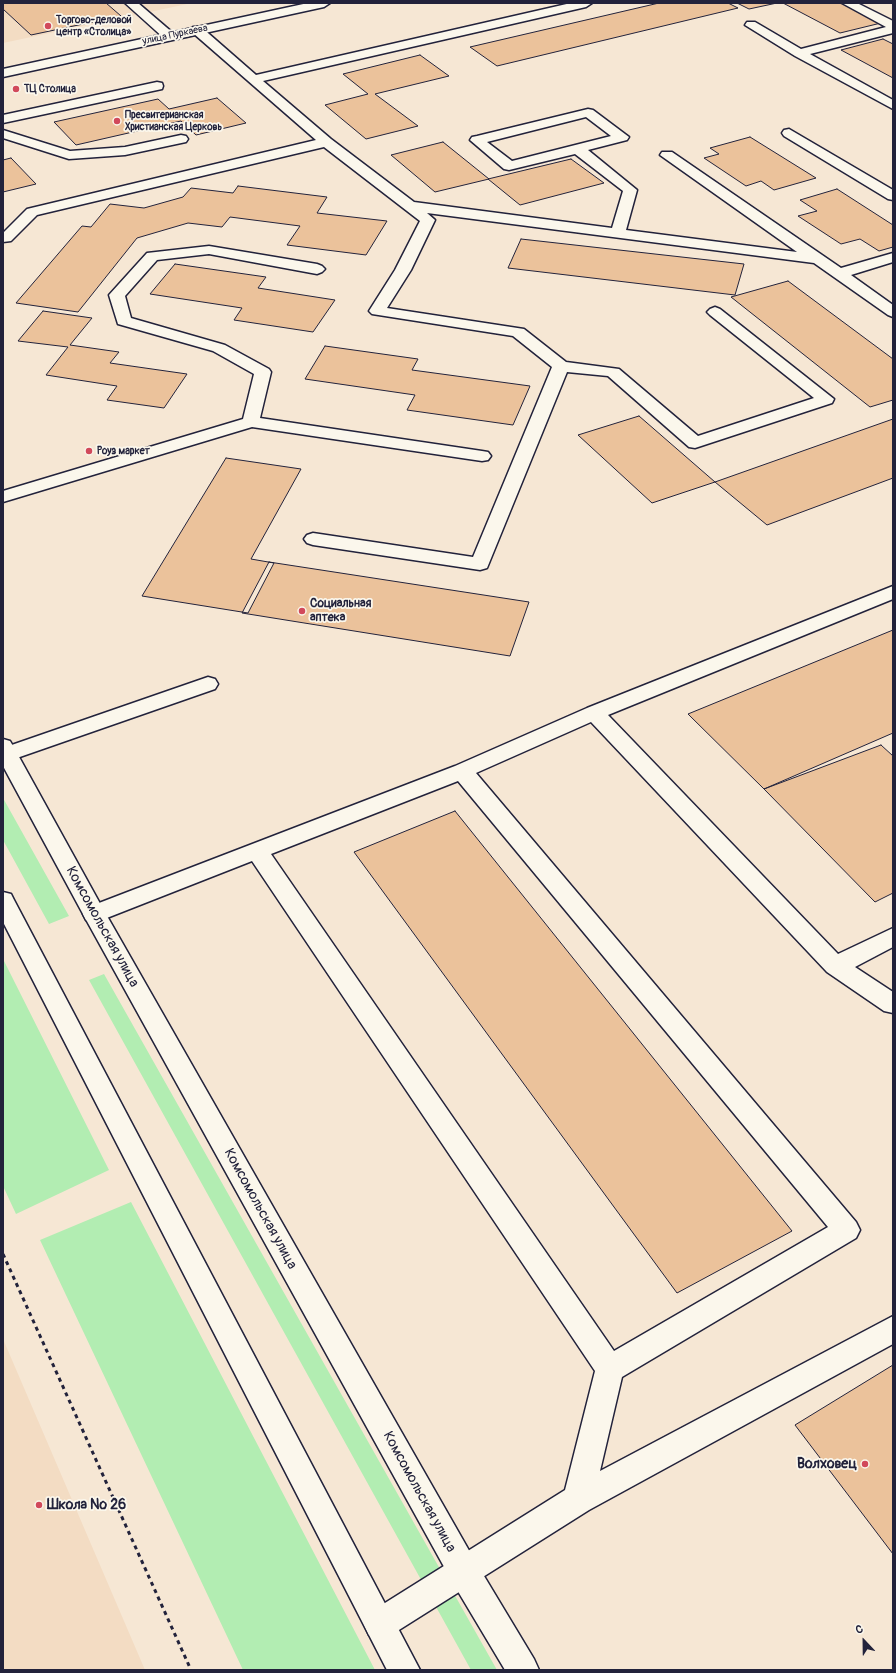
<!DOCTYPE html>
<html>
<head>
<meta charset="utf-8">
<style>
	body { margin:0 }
	#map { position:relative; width:896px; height:1673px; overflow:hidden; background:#f6e7d4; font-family:Pangolin,sans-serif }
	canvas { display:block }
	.frame { position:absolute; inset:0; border:4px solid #22223b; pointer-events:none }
	.north { position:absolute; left:844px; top:1621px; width:40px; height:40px; -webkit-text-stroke:3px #fbf7ec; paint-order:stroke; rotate:338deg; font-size:11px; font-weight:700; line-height:16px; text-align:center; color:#22223b }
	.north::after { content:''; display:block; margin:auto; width:14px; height:18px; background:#22223b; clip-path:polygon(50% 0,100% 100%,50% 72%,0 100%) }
</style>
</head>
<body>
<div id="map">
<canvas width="896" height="1673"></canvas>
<div class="frame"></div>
<div class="north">С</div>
</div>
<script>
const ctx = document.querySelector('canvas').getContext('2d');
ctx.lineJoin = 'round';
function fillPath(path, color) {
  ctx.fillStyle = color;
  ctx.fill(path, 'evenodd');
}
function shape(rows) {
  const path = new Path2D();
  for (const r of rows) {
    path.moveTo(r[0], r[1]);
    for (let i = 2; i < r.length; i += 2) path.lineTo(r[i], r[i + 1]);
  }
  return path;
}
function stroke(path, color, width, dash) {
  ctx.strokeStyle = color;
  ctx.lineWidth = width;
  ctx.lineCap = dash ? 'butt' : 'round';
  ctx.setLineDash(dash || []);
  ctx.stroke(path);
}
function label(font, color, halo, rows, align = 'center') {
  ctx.font = font + ' Pangolin,sans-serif';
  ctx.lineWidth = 3.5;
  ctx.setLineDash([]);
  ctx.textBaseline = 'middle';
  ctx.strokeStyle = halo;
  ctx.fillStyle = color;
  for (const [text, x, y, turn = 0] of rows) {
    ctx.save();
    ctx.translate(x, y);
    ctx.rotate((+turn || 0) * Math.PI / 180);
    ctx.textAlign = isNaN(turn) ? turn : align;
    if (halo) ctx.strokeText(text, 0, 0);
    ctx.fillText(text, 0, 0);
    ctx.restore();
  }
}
const built = shape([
	[3,3,192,3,3,43],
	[3,1339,145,1670,3,1670]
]);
const green = shape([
	[3,798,69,916,49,924,3,840],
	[3,959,109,1170,16,1214,3,1186],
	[104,974,497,1670,471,1670,89,980],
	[131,1202,375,1670,243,1670,40,1240]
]);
const building = shape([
	[3,3,106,3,121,16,31,35,3,9,3,3],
	[659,3,728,3,738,8,497,66,470,47,659,3],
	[737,3,777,3,749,9,737,3],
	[783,3,842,3,881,23,840,33,783,3],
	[883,39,893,44,893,78,841,50,883,39],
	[420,55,449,76,375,94,418,126,366,139,325,105,368,94,343,74,420,55],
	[217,98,246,123,196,135,181,121,76,145,54,122,158,99,169,109,217,98],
	[750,137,816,178,774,190,761,181,746,186,704,158,719,154,710,148,750,137],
	[443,142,489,179,435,192,391,155,443,142],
	[11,158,36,184,3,192,3,160,11,158],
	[571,159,604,183,520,205,488,179,571,159],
	[238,186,327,197,317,213,387,221,366,255,287,245,300,226,230,217,222,227,188,223,137,238,78,312,16,303,82,226,91,227,110,204,144,208,183,197,191,188,233,193,238,186],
	[837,189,893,225,893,247,879,251,860,239,841,244,798,216,817,211,800,200,837,189],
	[521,239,744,264,735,295,508,268,521,239],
	[175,264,266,277,258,288,335,300,313,332,234,320,242,308,150,294,175,264],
	[788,281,893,359,893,400,870,407,731,297,788,281],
	[43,311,92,318,70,345,119,352,110,363,187,374,164,408,107,400,117,386,46,375,68,347,18,341,43,311],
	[325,346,418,359,412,370,530,386,513,425,407,410,415,395,305,379,325,346],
	[639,416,715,482,652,503,578,435,639,416],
	[893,419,893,478,767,525,715,482,893,419],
	[226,458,301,469,251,559,274,563,248,613,142,596,226,458],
	[269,562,529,602,510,656,242,613,269,562],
	[893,630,893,733,764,789,688,714,893,630],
	[881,745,893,756,893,893,875,902,764,789,881,745],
	[455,811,792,1231,677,1293,354,852,455,811],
	[893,1365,893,1554,795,1425,893,1365]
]);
const path = shape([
	[3,1254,191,1670]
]);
const lane = shape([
	[125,3,138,3,173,33,175,36,173,39,165,39,125,3],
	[571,3,592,3,586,7,263,81,331,139,414,202,612,228,623,191,575,154,509,170,504,169,470,140,472,137,477,136,588,109,593,110,629,137,627,140,588,150,637,190,626,230,797,252,660,155,662,152,672,152,841,268,893,253,893,262,851,275,893,305,893,317,888,315,814,263,427,213,435,220,411,270,387,308,524,329,566,362,619,369,698,436,814,398,710,315,707,312,710,309,715,307,720,309,834,399,832,403,695,448,689,447,608,376,567,372,487,568,480,570,313,545,307,543,304,539,307,535,313,533,473,557,552,367,513,336,372,314,369,311,395,270,420,221,324,147,37,215,11,241,3,242,3,233,27,209,316,140,193,33,191,30,193,27,201,27,256,75,571,3],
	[586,117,611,136,512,161,487,142,586,117],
	[842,3,857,3,893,21,893,33,810,54,893,100,893,109,795,56,745,25,747,22,755,22,801,49,886,27,842,3],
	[157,82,162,83,163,86,162,89,3,123,3,115,157,82],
	[789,129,893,190,893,200,888,199,784,136,782,133,784,130,789,129],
	[3,130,70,151,125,147,181,135,186,136,188,139,186,142,125,155,69,159,3,138,3,130],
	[209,246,317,264,322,266,325,269,322,272,317,274,209,254,157,260,125,296,131,318,225,345,269,369,271,372,260,418,482,451,488,452,491,456,488,460,482,461,252,427,3,502,3,491,243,419,254,374,213,351,118,324,109,295,147,253,209,246],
	[893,586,893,599,608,715,838,954,893,928,893,947,855,967,893,992,893,1013,884,1011,827,972,591,722,476,773,856,1222,860,1230,856,1238,622,1377,600,1471,893,1316,893,1344,589,1510,391,1635,380,1640,369,1635,364,1624,369,1613,565,1490,595,1371,252,861,94,923,86,920,83,914,86,908,455,766,587,708,893,586],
	[458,781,828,1227,614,1351,271,854,458,781],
	[208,677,215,679,218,684,215,689,14,759,7,761,3,760,3,748,208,677]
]);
const secondary = shape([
	[308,3,330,3,324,7,3,77,3,69,308,3]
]);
const primary = shape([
	[3,739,10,741,13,746,103,909,475,1561,534,1659,539,1670,505,1670,453,1583,83,914,3,766,3,739],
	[3,892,11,894,14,900,420,1670,387,1670,3,922,3,892]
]);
const markers = [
	[48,26,4,"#d1495b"],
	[16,89,4,"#d1495b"],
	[117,121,4,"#d1495b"],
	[89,451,4,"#d1495b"],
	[302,611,4,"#d1495b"],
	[865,1464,4,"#d1495b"],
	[39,1505,4,"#d1495b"]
];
const farPoinames = [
	["Торгово-деловой",56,20],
	["центр «Столица»",56,32],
	["ТЦ Столица",24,89],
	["Пресвитерианская",125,115],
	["Христианская Церковь",125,127],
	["Роуз маркет",97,451]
];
const farStreetnames = [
	["улица Пуркаева",175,35,-12]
];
const poiNames = [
	["Социальная",310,604],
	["аптека",310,618]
];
const nearStreetnames = [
	["Комсомольская улица",102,927,61],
	["Комсомольская улица",260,1209,61],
	["Комсомольская улица",419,1492,61]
];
const nearPoinames = [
	["Волховец",857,1464],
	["Школа № 26",47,1505,"left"]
];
fillPath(built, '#f3dcc3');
fillPath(green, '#b2edb2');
fillPath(building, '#ebc29b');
stroke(building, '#22223b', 1);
stroke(lane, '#22223b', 3);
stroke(secondary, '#22223b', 3);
stroke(primary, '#22223b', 3);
stroke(path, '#22223b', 3, [4, 4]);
fillPath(lane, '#fbf7ec');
fillPath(secondary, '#fbf7ec');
fillPath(primary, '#fbf7ec');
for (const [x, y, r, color] of markers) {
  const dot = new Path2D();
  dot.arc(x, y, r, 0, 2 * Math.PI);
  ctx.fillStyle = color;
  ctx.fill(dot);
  stroke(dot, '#fbf7ec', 1.5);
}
label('bold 10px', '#22223b', '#fbf7ec', farPoinames, 'left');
label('10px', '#22223b', '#fbf7ec', farStreetnames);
label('bold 12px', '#22223b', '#fbf7ec', poiNames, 'left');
label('14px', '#22223b', '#fbf7ec', nearStreetnames);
label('bold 14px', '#22223b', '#fbf7ec', nearPoinames, 'right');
</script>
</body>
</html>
